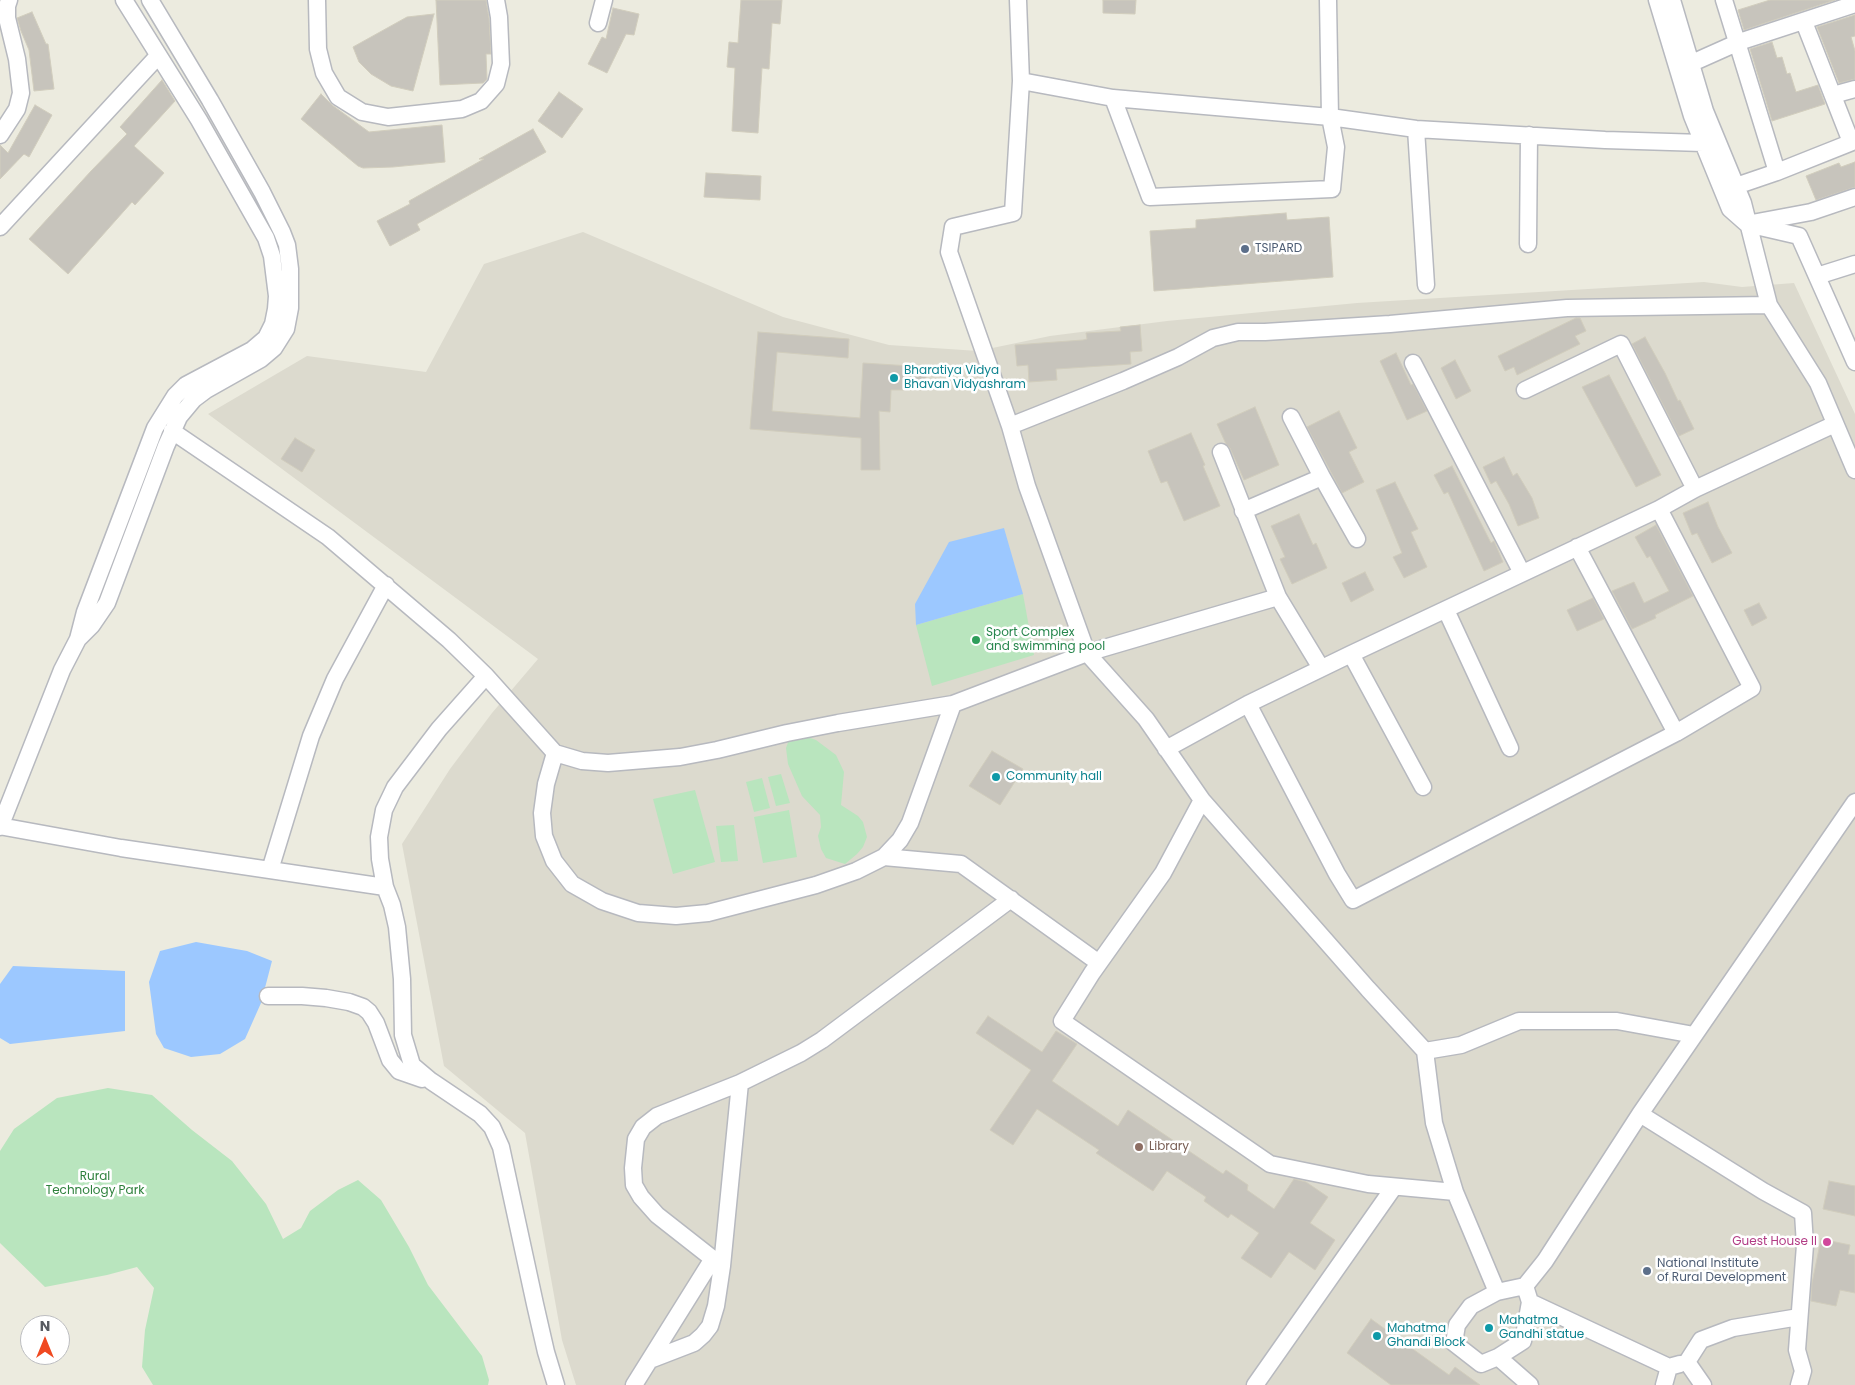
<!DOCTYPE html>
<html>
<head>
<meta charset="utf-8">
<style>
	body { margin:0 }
	#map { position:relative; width:1855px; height:1385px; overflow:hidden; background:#ecebdf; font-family:Poppins,sans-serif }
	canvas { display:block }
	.north { position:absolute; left:20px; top:1315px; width:50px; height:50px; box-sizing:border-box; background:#fff; border:1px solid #bcbdc0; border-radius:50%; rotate:0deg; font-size:14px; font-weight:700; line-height:20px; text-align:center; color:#585b61 }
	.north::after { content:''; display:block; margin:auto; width:18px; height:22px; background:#f04921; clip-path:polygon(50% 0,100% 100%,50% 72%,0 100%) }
</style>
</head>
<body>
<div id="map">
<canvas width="1855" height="1385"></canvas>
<div class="north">N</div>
</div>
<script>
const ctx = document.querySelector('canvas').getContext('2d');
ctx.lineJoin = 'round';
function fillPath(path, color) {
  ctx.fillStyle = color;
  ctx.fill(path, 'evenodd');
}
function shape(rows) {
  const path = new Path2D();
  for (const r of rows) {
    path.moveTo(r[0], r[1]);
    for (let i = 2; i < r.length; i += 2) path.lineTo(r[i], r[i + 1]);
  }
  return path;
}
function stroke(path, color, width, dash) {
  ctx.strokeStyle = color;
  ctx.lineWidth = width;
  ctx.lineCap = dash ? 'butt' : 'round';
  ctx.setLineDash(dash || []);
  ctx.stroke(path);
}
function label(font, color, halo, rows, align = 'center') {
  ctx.font = font + ' Poppins,sans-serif';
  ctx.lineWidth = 5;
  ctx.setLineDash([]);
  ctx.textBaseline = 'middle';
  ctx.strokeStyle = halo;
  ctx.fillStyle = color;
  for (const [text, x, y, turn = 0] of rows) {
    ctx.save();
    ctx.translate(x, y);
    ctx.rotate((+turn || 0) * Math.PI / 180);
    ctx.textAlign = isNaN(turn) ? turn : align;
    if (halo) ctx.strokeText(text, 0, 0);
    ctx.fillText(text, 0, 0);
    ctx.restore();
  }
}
const education = shape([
	[583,232,783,317,889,345,978,351,1050,336,1167,321,1357,303,1704,282,1742,287,1794,283,1855,414,1855,1385,576,1385,562,1340,525,1133,444,1066,402,844,450,769,492,713,538,659,208,414,307,356,426,372,484,264]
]);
const green = shape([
	[1023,594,1034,655,932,686,916,625],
	[802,735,816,740,836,755,844,772,841,805,858,816,863,822,867,837,863,847,857,854,845,864,826,858,821,849,818,836,821,827,820,815,802,796,788,764,786,748,790,737],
	[781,774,790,803,776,806,768,777],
	[762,778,770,808,754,812,746,782],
	[695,790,715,862,673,874,653,799],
	[789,810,797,857,763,863,754,817],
	[734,825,738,861,721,862,716,826],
	[108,1088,152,1095,192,1130,232,1161,266,1204,283,1239,301,1228,310,1211,338,1190,358,1180,381,1200,409,1247,428,1285,482,1356,489,1380,488,1385,153,1385,142,1367,145,1330,154,1288,137,1267,107,1275,45,1287,0,1243,0,1151,14,1129,57,1098]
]);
const water = shape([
	[1004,528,1023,594,916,625,915,604,949,542],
	[196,942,247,951,272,961,261,1003,245,1039,220,1054,191,1057,164,1048,156,1034,149,982,160,951],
	[13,966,125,971,125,1031,10,1044,0,1038,0,984]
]);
const building = shape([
	[436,0,486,0,489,18,491,54,486,54,487,79,483,83,440,85,436,0],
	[741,0,782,0,780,24,772,23,769,69,762,68,758,133,732,131,735,68,727,67,729,42,738,43,741,0],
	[1103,0,1136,0,1135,14,1103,13,1103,0],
	[1770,0,1835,0,1744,30,1738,10,1770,0],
	[613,8,639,14,634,35,626,34,607,73,588,64,602,37,606,39,613,8],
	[32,12,46,44,48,44,54,89,34,91,29,50,21,31,17,18,32,12],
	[434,14,413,91,391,86,371,74,359,62,353,47,407,17,434,14],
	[1855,15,1855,36,1851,37,1855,51,1855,79,1839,83,1817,27,1855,15],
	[1772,42,1777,58,1782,57,1787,74,1790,73,1796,92,1818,85,1825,104,1772,121,1750,49,1772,42],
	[162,80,175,101,134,146,164,173,135,205,132,202,68,274,29,239,91,171,127,134,120,127,162,80],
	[559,92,583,109,562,138,538,121,559,92],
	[321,94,332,105,369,132,442,125,445,162,393,167,363,168,358,166,301,119,321,94],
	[35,105,52,115,29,157,24,154,0,179,0,145,8,153,35,105],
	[533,129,546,152,417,224,420,230,390,246,377,221,410,204,409,201,484,159,479,159,533,129],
	[1855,162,1855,187,1816,200,1806,176,1839,163,1841,167,1855,162],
	[706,173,761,176,760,200,704,197,706,173],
	[1286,213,1287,220,1329,217,1333,277,1154,291,1150,231,1196,228,1196,220,1286,213],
	[1576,318,1580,318,1586,331,1575,336,1580,344,1517,375,1514,367,1505,371,1498,356,1576,318],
	[1140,325,1142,351,1130,352,1131,364,1056,369,1057,380,1029,382,1028,365,1017,366,1015,345,1083,340,1087,339,1086,333,1121,331,1120,327,1140,325],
	[758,332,849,339,848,358,777,352,772,411,860,418,863,363,926,367,926,390,891,390,890,412,879,411,880,470,861,470,861,438,750,429,758,332],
	[1645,337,1665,373,1678,401,1680,400,1694,429,1679,436,1632,344,1645,337],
	[1396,353,1411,385,1413,384,1427,411,1407,420,1380,361,1396,353],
	[1455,360,1471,391,1456,399,1441,368,1455,360],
	[1609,375,1661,475,1636,487,1582,387,1609,375],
	[1255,407,1279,465,1244,480,1230,448,1226,444,1217,424,1255,407],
	[1339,411,1357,448,1349,452,1364,482,1342,493,1307,427,1339,411],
	[1191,433,1205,465,1203,466,1220,506,1184,521,1167,481,1161,483,1148,451,1191,433],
	[295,438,315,450,302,472,281,459,295,438],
	[1504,457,1513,476,1517,473,1532,498,1539,518,1518,526,1509,504,1496,481,1491,484,1483,467,1504,457],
	[1452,466,1491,543,1494,541,1503,562,1484,571,1448,492,1444,494,1434,475,1452,466],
	[1395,482,1418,529,1411,532,1427,567,1404,578,1393,557,1402,553,1376,490,1395,482],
	[1708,502,1718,527,1732,553,1712,563,1697,533,1692,535,1683,513,1708,502],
	[1299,514,1313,545,1316,543,1327,568,1292,584,1280,559,1285,557,1271,526,1299,514],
	[1656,525,1693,596,1655,615,1656,618,1632,629,1612,591,1634,582,1644,603,1669,591,1650,556,1647,558,1635,537,1656,525],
	[1365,572,1374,590,1351,602,1342,583,1365,572],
	[1593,598,1604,619,1577,631,1567,610,1593,598],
	[1759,603,1767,618,1752,626,1744,610,1759,603],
	[992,751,1023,769,1000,805,969,786,992,751],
	[988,1016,1042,1052,1056,1031,1077,1044,1052,1081,1118,1126,1128,1110,1223,1174,1226,1170,1248,1185,1247,1190,1274,1209,1294,1179,1306,1182,1328,1197,1310,1223,1335,1240,1315,1270,1289,1252,1271,1278,1241,1258,1259,1233,1231,1214,1228,1218,1204,1201,1206,1197,1167,1171,1153,1191,1096,1153,1099,1150,1037,1109,1013,1145,990,1130,1031,1070,976,1033,988,1016],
	[1829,1181,1855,1186,1855,1216,1823,1209,1829,1181],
	[1821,1239,1850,1245,1848,1254,1855,1255,1855,1293,1840,1290,1836,1306,1811,1301,1812,1283,1821,1239],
	[1371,1319,1449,1375,1455,1367,1480,1385,1391,1385,1347,1353,1371,1319]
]);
const minor = shape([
	[317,0,318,49,324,73,338,97,362,112,388,117,462,109,481,101,496,84,501,64,499,17,496,0],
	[1018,0,1021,81,1013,213,953,227,949,252,1010,426,1027,486,1087,653,1146,719,1202,800,1368,989,1425,1051,1461,1045,1519,1021,1617,1021,1694,1035],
	[1657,0,1692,116,1730,209,1747,224,1799,236,1855,362],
	[1672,0,1705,111,1743,203,1769,305,1818,383,1855,470],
	[1724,0,1777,172],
	[1804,22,1851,142],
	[598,23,604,0],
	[1683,67,1739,42,1855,4],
	[1021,81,1113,98,1330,117,1416,129,1605,140,1703,143],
	[1833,95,1855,89],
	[1113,98,1150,197,1332,189,1336,147,1330,117,1328,0],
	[1416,129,1426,285],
	[0,135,17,109,21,93,17,59,7,18,7,6,9,0],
	[1736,186,1777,172,1855,141],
	[1752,223,1811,212,1855,197],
	[0,227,158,56],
	[1528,244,1529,135],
	[1817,276,1855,264],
	[1413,363,1522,573],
	[1525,390,1621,344,1695,489],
	[1291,417,1322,477],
	[1010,426,1123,381,1178,357,1213,338,1238,332,1265,332,1390,324,1567,308,1769,305],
	[1243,511,1322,477,1357,539],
	[1577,547,1676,733],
	[1278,597,1321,668],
	[1446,610,1510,748],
	[78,639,92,625,107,603,166,446,179,417,194,399,206,390,261,359,274,348,286,329,290,308,290,269,287,245,282,232,262,192,210,100,150,0],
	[1351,654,1423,787],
	[486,676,555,753,582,761,608,763,680,757,717,750,787,733,838,723,953,704,1087,653,1278,597,1221,452],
	[1248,704,1337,874,1353,900,1676,733,1752,688,1659,509],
	[1166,749,1248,704,1351,654,1659,509,1695,489,1835,424],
	[555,753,546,784,542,813,544,836,554,861,572,884,602,901,638,913,676,916,708,913,816,885,856,871,884,857,900,840,910,823,953,704],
	[1202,800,1163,873,1092,973,1062,1021,1270,1164,1368,1184,1455,1192],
	[0,826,121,848,385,887,380,859,379,837,384,810,395,787,439,729,486,676,449,640,328,537,172,431],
	[0,827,62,670,78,639,85,612,155,428,175,396,186,385,252,350,266,338,273,324,276,309,277,296,272,256,266,238,199,120,124,0],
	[884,857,961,864,1099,963],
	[270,870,311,736,335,679,386,585],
	[385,887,392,905,397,927,402,979,403,1035,412,1065,431,1081,480,1114,492,1127,501,1147,535,1304,546,1352,556,1385],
	[268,996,302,996,326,998,349,1002,363,1007,369,1012,376,1023,390,1060,399,1071,422,1079],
	[1425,1051,1434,1123,1455,1192,1497,1292],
	[1640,1114,1763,1191,1803,1213,1805,1245,1797,1350,1803,1371,1799,1385],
	[722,1266,657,1215,641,1197,634,1185,633,1168,636,1139,643,1127,657,1116,740,1083,801,1053,822,1040,1011,899],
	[1525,1286,1530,1302,1523,1341,1498,1357,1481,1364,1454,1343,1457,1325,1471,1306,1497,1292,1525,1286,1545,1261,1640,1114,1855,802],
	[1530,1302,1669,1367],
	[1498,1357,1530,1385],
	[650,1360,694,1343,703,1335,710,1326,716,1306,722,1266,740,1083],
	[634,1385,712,1260],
	[1255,1385,1394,1187],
	[1664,1385,1669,1367,1680,1364],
	[1703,1385,1687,1362,1701,1340,1733,1328,1799,1317]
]);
const markers = [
	[1245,249,5,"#5c6f8a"],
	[894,378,5,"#0f9aa8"],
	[976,640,5,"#2e9e5b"],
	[996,777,5,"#0f9aa8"],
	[1139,1147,5,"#8d6e63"],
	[1827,1242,5,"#d1479c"],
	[1647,1271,5,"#5c6f8a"],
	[1489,1328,5,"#0f9aa8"],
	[1377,1336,5,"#0f9aa8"]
];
const serviceNames = [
	["TSIPARD",1255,249],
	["National Institute",1657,1264],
	["of Rural Development",1657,1278]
];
const cultureNames = [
	["Bharatiya Vidya",904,371],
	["Bhavan Vidyashram",904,385],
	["Community hall",1006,777],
	["Mahatma",1499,1321],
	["Gandhi statue",1499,1335],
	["Mahatma",1387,1329],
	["Ghandi Block",1387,1343]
];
const leisureNames = [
	["Sport Complex",986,633],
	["and swimming pool",986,647]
];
const educationNames = [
	["Library",1149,1147]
];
const parkNames = [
	["Rural",95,1177],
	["Technology Park",95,1191]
];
const hotelNames = [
	["Guest House II",1817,1242]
];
fillPath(education, '#dcdace');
fillPath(green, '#b9e5be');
fillPath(water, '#9cc8ff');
fillPath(building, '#c7c4bc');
stroke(building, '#d1cdbd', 1);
stroke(minor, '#b7b9bf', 19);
stroke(minor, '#fff', 16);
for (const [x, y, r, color] of markers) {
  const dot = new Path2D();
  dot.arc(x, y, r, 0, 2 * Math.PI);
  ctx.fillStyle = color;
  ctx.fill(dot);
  stroke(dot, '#fff', 2);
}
label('12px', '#4e5e75', '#fff', serviceNames, 'left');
label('12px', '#0d838f', '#fff', cultureNames, 'left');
label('12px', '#27864d', '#fff', leisureNames, 'left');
label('12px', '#785e54', '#fff', educationNames, 'left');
label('12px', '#2f813d', '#fff', parkNames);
label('12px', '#b23c85', '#fff', hotelNames, 'right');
</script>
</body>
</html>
